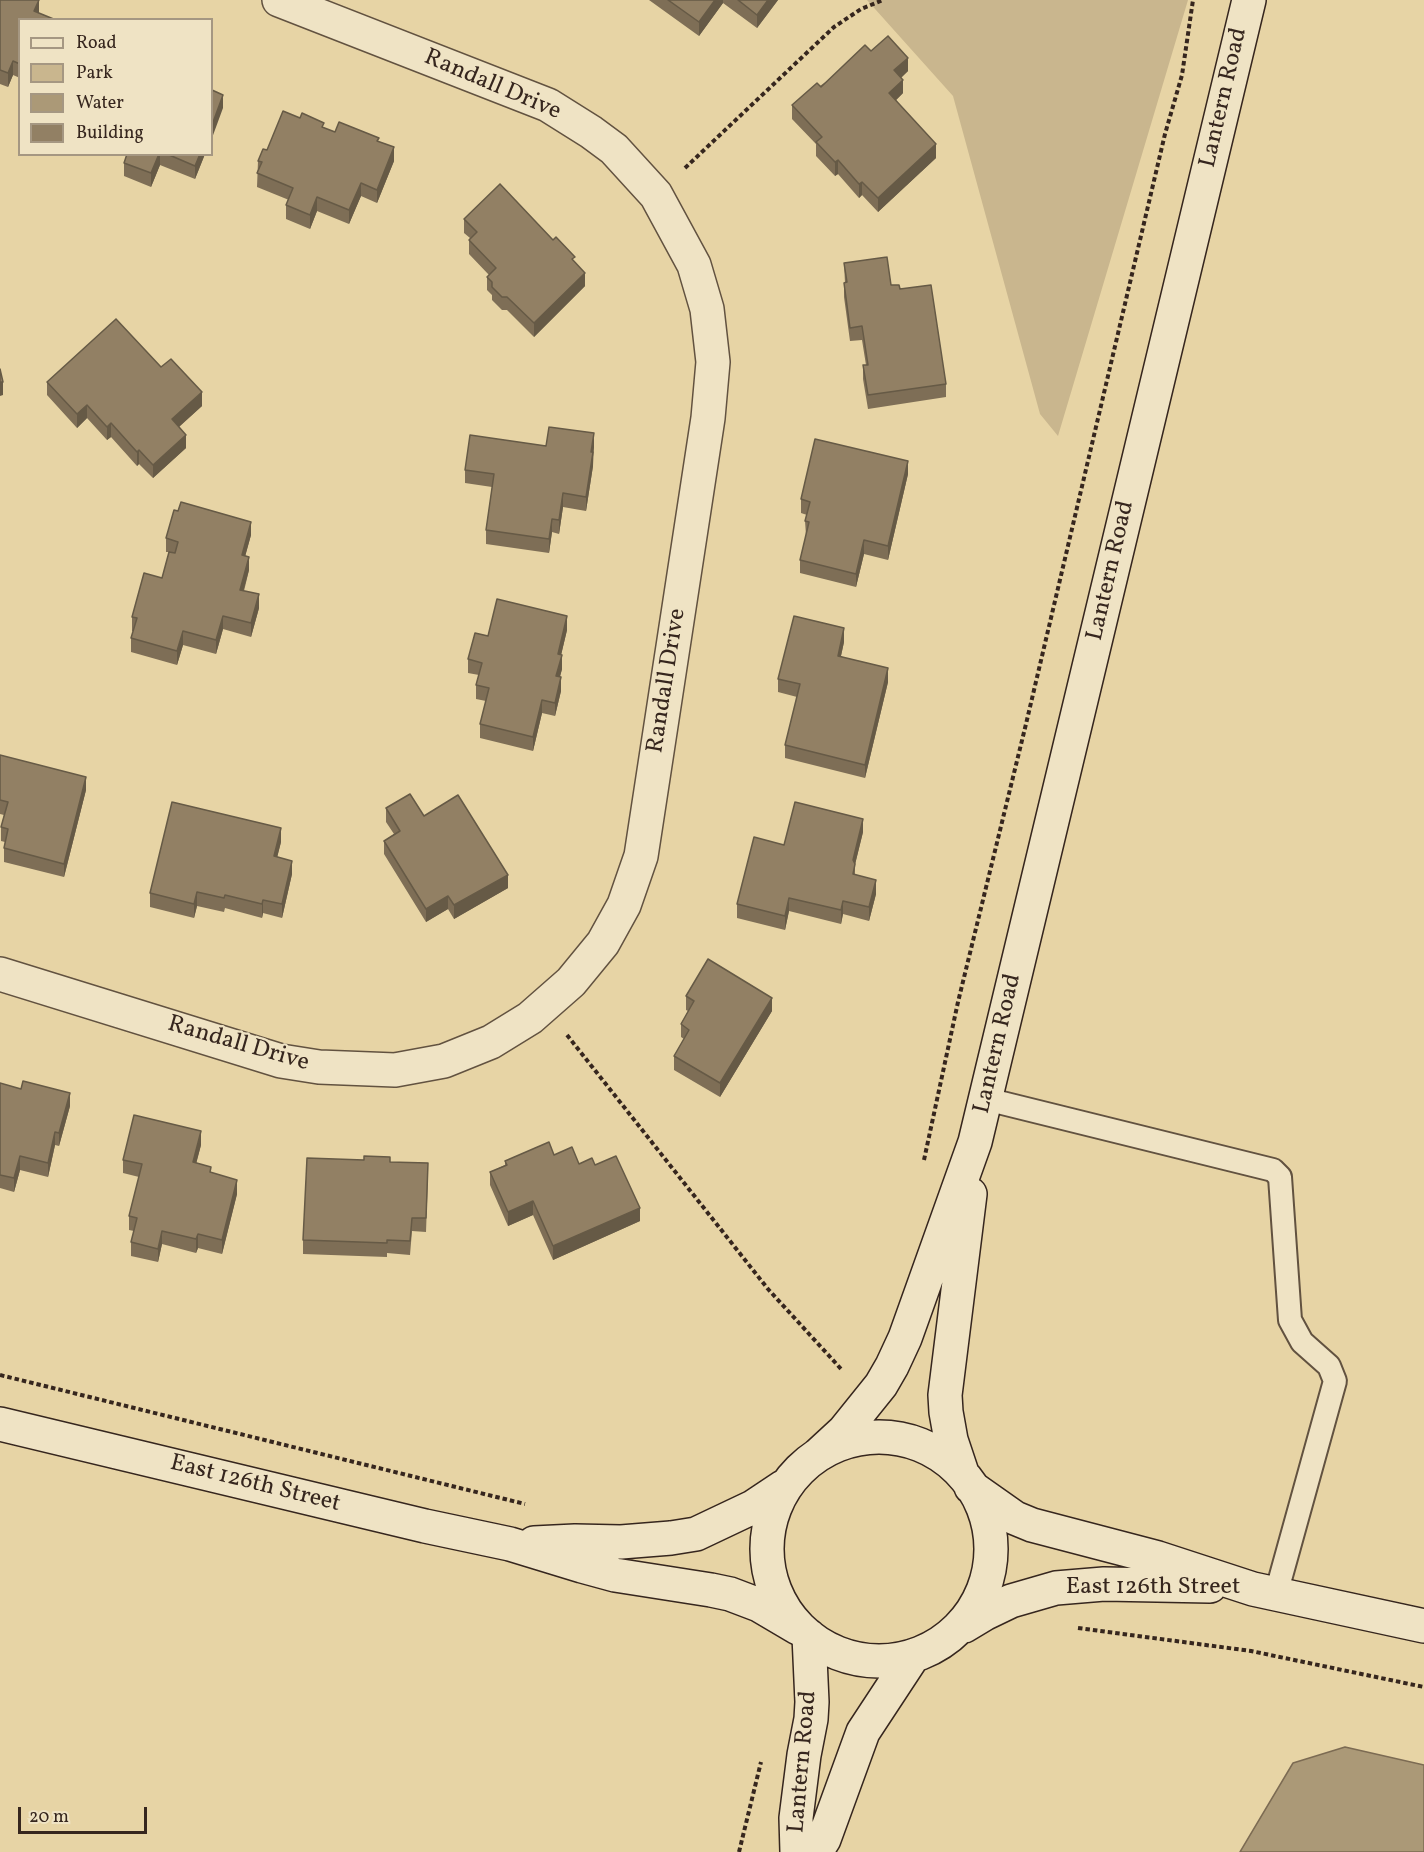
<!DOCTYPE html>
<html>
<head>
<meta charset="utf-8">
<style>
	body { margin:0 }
	#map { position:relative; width:1424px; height:1852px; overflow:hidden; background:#e7d4a5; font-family:Vollkorn,serif }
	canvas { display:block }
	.legend { position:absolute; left:18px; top:18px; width:195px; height:138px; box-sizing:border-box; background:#efe3c4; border:2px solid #a59782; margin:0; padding:8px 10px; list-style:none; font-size:18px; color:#36261e }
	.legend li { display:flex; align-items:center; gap:12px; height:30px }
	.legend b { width:30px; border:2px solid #a59782 }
	.scale { position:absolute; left:18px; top:1807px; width:129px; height:27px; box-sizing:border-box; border:3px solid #36261e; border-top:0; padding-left:8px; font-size:18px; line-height:21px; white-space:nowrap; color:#36261e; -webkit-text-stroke:4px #efe3c4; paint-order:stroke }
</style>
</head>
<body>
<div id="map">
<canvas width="1424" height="1852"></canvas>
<ul class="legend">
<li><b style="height:8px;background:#efe3c4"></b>Road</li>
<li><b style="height:16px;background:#c9b68e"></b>Park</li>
<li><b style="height:16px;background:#ab9977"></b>Water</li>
<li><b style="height:16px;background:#928064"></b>Building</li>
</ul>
<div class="scale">20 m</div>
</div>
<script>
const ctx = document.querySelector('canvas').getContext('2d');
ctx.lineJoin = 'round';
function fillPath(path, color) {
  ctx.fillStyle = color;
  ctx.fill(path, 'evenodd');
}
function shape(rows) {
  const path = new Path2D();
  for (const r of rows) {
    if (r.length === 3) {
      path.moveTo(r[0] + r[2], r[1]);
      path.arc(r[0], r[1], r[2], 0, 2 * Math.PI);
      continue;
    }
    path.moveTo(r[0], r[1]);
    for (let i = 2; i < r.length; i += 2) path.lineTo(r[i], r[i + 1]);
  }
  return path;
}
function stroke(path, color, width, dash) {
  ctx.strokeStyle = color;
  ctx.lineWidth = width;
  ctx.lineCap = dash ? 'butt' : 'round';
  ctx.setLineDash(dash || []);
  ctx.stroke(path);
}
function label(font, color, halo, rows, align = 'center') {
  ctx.font = font + ' Vollkorn,serif';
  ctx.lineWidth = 4.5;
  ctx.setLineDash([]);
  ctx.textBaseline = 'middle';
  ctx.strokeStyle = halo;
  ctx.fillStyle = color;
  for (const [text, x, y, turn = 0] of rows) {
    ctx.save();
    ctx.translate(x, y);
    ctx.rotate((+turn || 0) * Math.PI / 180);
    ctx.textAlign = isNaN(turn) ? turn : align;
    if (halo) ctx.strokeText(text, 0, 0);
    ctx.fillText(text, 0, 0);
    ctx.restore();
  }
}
const green = shape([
	[867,0,1188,0,1058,436,1040,414,953,96]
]);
const water = shape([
	[1345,1747,1424,1765,1424,1852,1240,1852,1293,1763,1345,1747]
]);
const path = shape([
	[685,168,834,27,861,9,883,0],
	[567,1035,768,1289,842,1370],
	[924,1160,958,1002,1026,724,1165,134,1182,75,1193,0],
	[0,1375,525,1504],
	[1078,1628,1251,1651,1424,1687],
	[739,1852,761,1762]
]);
const lane = shape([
	[986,1099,1273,1170,1280,1177,1290,1320,1302,1342,1329,1366,1335,1381,1276,1594]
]);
const street = shape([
	[0,974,281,1061,319,1067,395,1070,444,1061,491,1042,530,1018,571,982,603,943,624,905,641,856,708,418,713,362,707,309,694,265,656,195,614,149,591,132,548,105,279,0]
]);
const secondary = shape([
	[0,1424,425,1526,510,1544,582,1566,615,1575,711,1590,730,1594,759,1605,798,1628],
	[879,1549,112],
	[818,1455,844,1431,881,1385,892,1366,905,1338,975,1142,1249,0],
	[962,1473,951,1440,946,1412,945,1395,970,1194],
	[971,1487,1015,1518,1032,1525,1158,1558,1253,1589,1424,1626],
	[534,1543,575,1541,621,1542,671,1538,696,1534,753,1507,783,1487],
	[964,1626,984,1614,1011,1601,1056,1588,1104,1584,1210,1586],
	[797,1852,796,1818,804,1755,811,1719,812,1702,809,1636],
	[816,1852,824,1839,863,1732,913,1656]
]);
const wall = shape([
	[0,0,20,20,20,78,13,75,8,87,0,84],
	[649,0,778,0,757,28,723,3,699,36],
	[871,51,908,71,901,78,903,93,896,100,936,158,878,212,862,195,859,198,838,174,835,176,816,156,816,144,792,119,792,105],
	[324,128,335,132,379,142,394,161,377,203,361,196,349,224,317,211,310,229,286,219,286,205,289,200,257,187,258,161,267,150],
	[124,154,205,154,195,179,160,165,151,187,124,176,124,163,127,156],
	[464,219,575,262,585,286,534,337,507,310,502,310,492,300,492,295,487,290,487,277,489,275,469,254,469,240,470,238,464,233],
	[844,263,900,289,946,384,946,397,868,409,863,379,863,365,866,365,862,340,850,341,844,297,844,283,845,283],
	[47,382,202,406,179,427,186,448,153,478,139,464,137,466,111,437,107,440,87,418,77,428,47,395],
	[546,446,594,447,593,466,586,511,563,507,559,534,552,532,549,553,486,544,486,530,492,487,465,483,465,470],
	[908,474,888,560,864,554,856,587,800,573,800,560,806,535,805,521,807,515,801,513,801,499],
	[251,535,245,556,249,570,244,591,259,608,251,637,223,629,216,654,183,645,177,665,131,652,131,638,133,631,132,631,132,617,162,578,169,552,166,552,166,538],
	[567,630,561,655,562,669,560,677,561,691,555,716,542,713,533,751,480,738,480,724,486,701,476,699,476,685,479,675,468,673,468,659,488,636],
	[844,642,841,656,888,682,865,778,785,758,785,745,797,697,778,692,778,679],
	[0,755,86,790,64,877,4,862,4,848,5,842,1,841,1,827,4,815,0,814],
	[386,808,424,816,508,888,454,919,448,909,426,922,384,854,384,841,394,834,386,822],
	[863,832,855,864,855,875,876,894,869,921,843,914,841,924,789,911,785,930,737,918,737,904,784,845],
	[281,842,277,857,292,874,282,918,263,913,262,918,225,908,224,912,197,906,194,918,150,907,150,893],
	[686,996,772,1011,720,1097,674,1070,674,1056,684,1039,681,1037,681,1024,688,1011,686,1010],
	[0,1083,70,1106,59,1146,55,1145,48,1177,20,1170,14,1192,0,1188],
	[201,1145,196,1163,211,1173,237,1194,222,1254,198,1248,196,1253,162,1244,158,1262,131,1256,131,1242,134,1231,129,1230,129,1216,139,1177,123,1173,123,1160],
	[554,1155,579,1164,595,1165,640,1221,553,1260,533,1215,508,1226,490,1185,490,1172,505,1165,505,1161],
	[390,1162,428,1176,426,1232,412,1231,410,1255,387,1253,387,1257,303,1254,303,1240]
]);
const shadedWall = shape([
	[39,0,39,13,34,11],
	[715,0,723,0,723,3,699,36,699,22],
	[768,0,778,0,757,28,757,15],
	[908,58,908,71,894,84,894,70],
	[13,61,13,75,8,87,8,73],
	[903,80,903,93,889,107,889,93],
	[223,95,223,108,212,138,212,125],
	[936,144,936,158,878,212,878,198],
	[394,147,394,161,377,203,377,190],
	[159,154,160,154,160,165,151,187,151,173],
	[200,154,205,154,195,179,195,166],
	[838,160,838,174,835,176,835,162],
	[862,182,862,195,859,198,859,184],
	[361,183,361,196,349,224,349,210],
	[317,197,317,211,310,229,310,215],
	[585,273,585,286,534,337,534,323],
	[0,382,3,382,3,395,0,396],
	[202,392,202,406,172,433,172,419],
	[87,405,87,418,77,428,77,414],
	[111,423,111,437,107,440,107,427],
	[594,433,594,447,591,465,591,452],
	[186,435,186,448,153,478,153,465],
	[139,450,139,464,137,466,137,452],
	[593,452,593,466,586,511,586,497],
	[908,461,908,474,888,560,888,546],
	[563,493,563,507,559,534,559,520],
	[552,519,552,532,549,553,549,539],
	[251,522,251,535,242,568,242,555],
	[864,540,864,554,856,587,856,574],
	[249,557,249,570,240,603,240,590],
	[259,594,259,608,251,637,251,623],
	[223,616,223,629,216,654,216,640],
	[567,616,567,630,558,668,558,654],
	[844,628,844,642,838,669,838,656],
	[183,631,183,645,177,665,177,651],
	[562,655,562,669,556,690,556,676],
	[888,668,888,682,865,778,865,765],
	[561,677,561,691,555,716,555,703],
	[542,700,542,713,533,751,533,737],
	[86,777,86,790,64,877,64,864],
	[863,819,863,832,853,873,853,860],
	[281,828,281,842,274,870,274,856],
	[292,861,292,874,282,918,282,904],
	[508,875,508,888,454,919,454,905],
	[876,880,876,894,869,921,869,907],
	[197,892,197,906,194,918,194,904],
	[448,896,448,909,426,922,426,909],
	[789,898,789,911,785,930,785,916],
	[263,900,263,913,262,918,262,904],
	[843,901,843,914,841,924,841,910],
	[772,998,772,1011,720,1097,720,1083],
	[70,1093,70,1106,59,1146,59,1133],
	[201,1131,201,1145,193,1176,193,1162],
	[55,1132,55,1145,48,1177,48,1163],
	[20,1156,20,1170,14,1192,14,1178],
	[237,1180,237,1194,222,1254,222,1240],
	[533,1201,533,1215,508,1226,508,1212],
	[640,1208,640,1221,553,1260,553,1246],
	[162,1231,162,1244,158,1262,158,1249],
	[198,1234,198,1248,196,1253,196,1239]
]);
const building = shape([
	[0,0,39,0,34,11,56,20,20,20,20,64,13,61,8,73,0,70,0,0],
	[668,0,715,0,699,22,668,0],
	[738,0,768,0,757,15,738,0],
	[888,36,908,58,894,70,903,80,889,93,936,144,878,198,862,182,859,184,838,160,835,162,816,142,822,137,792,105,817,83,821,87,865,45,871,51,888,36],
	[212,90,223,95,212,125,212,90],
	[283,111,300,118,302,113,324,123,322,127,335,132,339,122,379,138,377,141,394,147,377,190,361,183,349,210,317,197,310,215,286,205,293,188,257,173,262,162,258,161,263,149,267,150,283,111],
	[127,154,159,154,151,173,124,163,127,154],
	[167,154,200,154,195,166,167,154],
	[500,184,553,240,556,237,575,257,572,259,585,273,534,323,507,297,502,297,492,287,492,282,487,277,496,268,469,240,477,232,464,219,500,184],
	[887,257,891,285,899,285,900,289,931,285,946,384,868,395,863,365,868,365,862,326,850,328,844,283,847,282,844,263,887,257],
	[116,319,161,367,171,359,202,392,172,419,186,435,153,465,139,450,137,452,111,423,107,427,87,405,77,414,47,382,116,319],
	[0,369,3,382,0,382,0,369],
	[549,427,594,433,591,452,593,452,586,497,563,493,559,520,552,519,549,539,486,530,494,474,465,470,470,435,546,446,549,427],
	[815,439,908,461,888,546,864,540,856,574,800,560,809,522,805,521,810,502,801,499,815,439],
	[181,502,251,522,242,555,249,557,240,590,259,594,251,623,223,616,216,640,183,631,177,651,131,638,137,618,132,617,144,573,162,578,169,552,175,553,178,542,166,538,174,510,178,511,181,502],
	[497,599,567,616,558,654,562,655,556,676,561,677,555,703,542,700,533,737,480,724,489,688,476,685,482,663,468,659,475,633,488,636,497,599],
	[794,616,844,628,838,656,888,668,865,765,785,745,800,684,778,679,794,616],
	[0,755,86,777,64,864,4,848,8,829,1,827,8,802,0,800,0,755],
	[410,794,424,816,458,795,508,875,454,905,448,896,426,909,384,841,400,831,386,808,410,794],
	[172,802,281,828,274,856,292,861,282,904,263,900,262,904,225,895,224,898,197,892,194,904,150,893,172,802],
	[795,802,863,819,853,860,855,864,853,874,876,880,869,907,843,901,841,910,789,898,785,916,737,904,754,837,784,845,795,802],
	[708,959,772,998,720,1083,674,1056,689,1030,681,1024,694,1001,686,996,708,959],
	[23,1081,70,1093,59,1133,55,1132,48,1163,20,1156,14,1178,0,1175,0,1083,21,1089,23,1081],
	[134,1115,201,1131,193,1162,211,1167,210,1172,237,1180,222,1240,198,1234,196,1239,162,1231,158,1249,131,1242,137,1218,129,1216,142,1164,123,1160,134,1115],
	[549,1142,554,1155,572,1147,579,1164,592,1158,595,1165,616,1156,640,1208,553,1246,533,1201,508,1212,490,1172,507,1165,505,1161,549,1142],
	[364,1156,390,1157,390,1162,428,1163,426,1218,412,1218,410,1241,387,1240,387,1243,303,1240,307,1158,364,1160,364,1156]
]);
const streetNames = [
	["Randall Drive",492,86,23],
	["Lantern Road",1225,98,-77],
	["Lantern Road",1112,571,-77],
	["Randall Drive",668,681,-81],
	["Lantern Road",999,1044,-77],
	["Randall Drive",238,1045,16],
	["East 126th Street",255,1485,14],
	["East 126th Street",1153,1589],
	["Lantern Road",804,1762,-85]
];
fillPath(green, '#c9b68e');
fillPath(water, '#ab9977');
stroke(water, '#7c6b53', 1.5);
stroke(lane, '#625240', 26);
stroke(street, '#625240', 36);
stroke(secondary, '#36261e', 36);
stroke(path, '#36261e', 4, [4.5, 3]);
stroke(lane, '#efe3c4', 22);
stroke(street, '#efe3c4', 33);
stroke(secondary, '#efe3c4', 33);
fillPath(wall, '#7e6e56');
fillPath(shadedWall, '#665a46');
fillPath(building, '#928064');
stroke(building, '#665a46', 1.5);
label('24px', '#36261e', '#efe3c4', streetNames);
</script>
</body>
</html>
